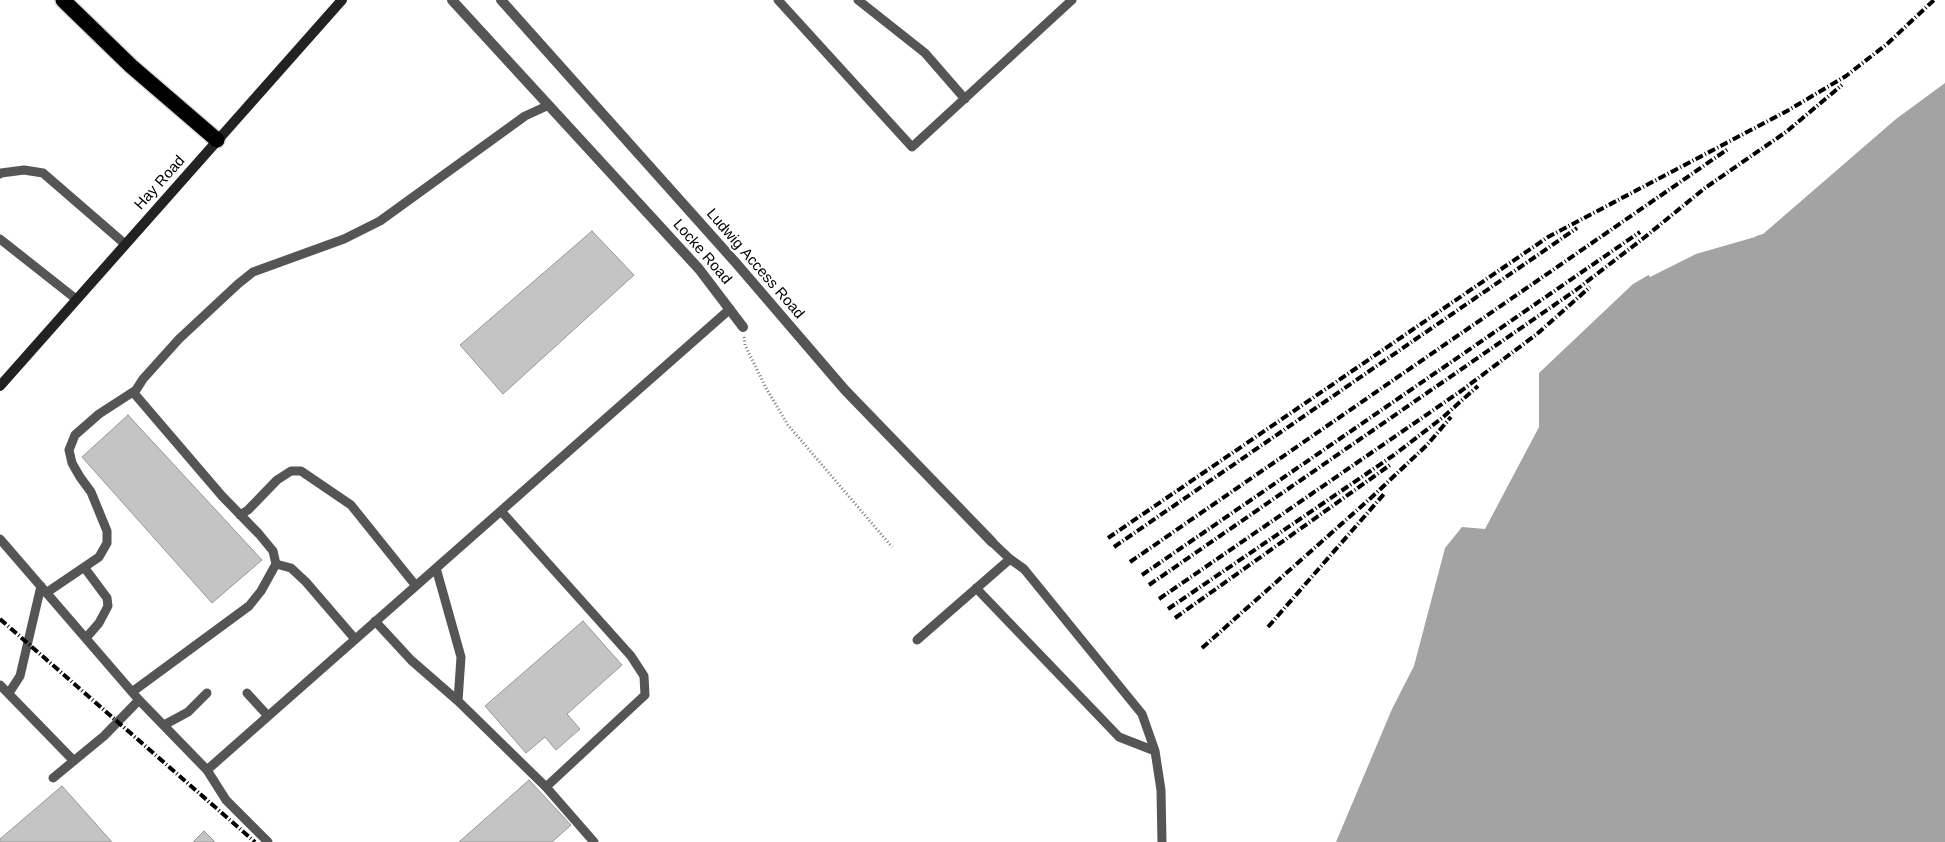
<!DOCTYPE html>
<html>
<head>
<meta charset="utf-8">
<style>
	body { margin:0 }
	canvas { display:block; background:#fff }
</style>
</head>
<body>
<canvas width="1945" height="842"></canvas>
<script>
const ctx = document.querySelector('canvas').getContext('2d');
ctx.lineJoin = 'round';
function fillPath(path, color) {
  ctx.fillStyle = color;
  ctx.fill(path, 'evenodd');
}
function shape(rows) {
  const path = new Path2D();
  for (const r of rows) {
    path.moveTo(r[0], r[1]);
    for (let i = 2; i < r.length; i += 2) path.lineTo(r[i], r[i + 1]);
  }
  return path;
}
function stroke(path, color, width, dash) {
  ctx.strokeStyle = color;
  ctx.lineWidth = width;
  ctx.lineCap = dash ? 'butt' : 'round';
  ctx.setLineDash(dash || []);
  ctx.stroke(path);
}
function label(font, color, halo, rows, align = 'center') {
  ctx.font = font + ' Arial,sans-serif';
  ctx.lineWidth = 4.5;
  ctx.setLineDash([]);
  ctx.textBaseline = 'middle';
  ctx.strokeStyle = halo;
  ctx.fillStyle = color;
  for (const [text, x, y, turn = 0] of rows) {
    ctx.save();
    ctx.translate(x, y);
    ctx.rotate((+turn || 0) * Math.PI / 180);
    ctx.textAlign = isNaN(turn) ? turn : align;
    if (halo) ctx.strokeText(text, 0, 0);
    ctx.fillText(text, 0, 0);
    ctx.restore();
  }
}
const water = shape([
	[1945,83,1945,842,1336,842,1392,709,1414,666,1445,548,1462,527,1485,529,1539,427,1539,373,1633,284,1676,259,1763,234,1896,119]
]);
const pier = shape([
	[1761,232,1755,237,1696,254,1650,277,1647,273,1675,257]
]);
const building = shape([
	[592,231,634,275,503,394,460,345,592,231],
	[128,415,262,560,212,603,82,457,128,415],
	[583,621,622,665,567,714,580,729,556,750,545,737,526,753,485,706,583,621],
	[529,780,571,825,552,842,459,842,529,780],
	[62,786,112,842,0,842,0,839,62,786],
	[204,831,215,842,193,842,204,831]
]);
const path = shape([
	[744,337,745,345,766,388,788,425,892,547]
]);
const lane = shape([
	[778,0,912,147,1072,0],
	[858,0,925,53,965,99],
	[0,174,1,173,24,170,43,173,125,244],
	[0,239,76,299],
	[240,515,248,510,277,480,291,471,301,471,351,505,416,586],
	[0,539,139,700,207,770,226,800,268,842],
	[1010,559,1024,569,1142,714,1155,751,1161,790,1162,842],
	[276,564,291,568,306,582,355,639],
	[84,567,107,598,108,606,99,623,86,638],
	[436,568,461,657,458,701],
	[976,588,1119,737,1155,751],
	[46,593,99,557,107,543,107,531,91,492,80,477,72,463,69,450,75,435,99,414,136,390,143,379,179,339,238,284,253,272,344,239,380,221,525,116,549,105],
	[375,621,411,660,458,701,546,787,645,695,644,676,631,656,501,511],
	[917,640,1010,559,992,542],
	[0,685,74,761],
	[132,692,249,606,261,591,276,564,273,551,259,534,222,496,133,392],
	[9,693,20,676,41,586],
	[247,693,268,716],
	[164,725,188,712,207,693],
	[207,770,730,309],
	[53,778,104,736,139,700],
	[546,787,594,842]
]);
const street = shape([
	[452,0,699,269,743,327],
	[501,0,736,263,845,390,992,542]
]);
const secondary = shape([
	[0,386,342,0]
]);
const highway = shape([
	[63,0,131,66,217,140]
]);
const rail = shape([
	[1108,538,1548,237,1787,111,1846,76,1887,44,1934,0],
	[1114,547,1577,228],
	[1130,562,1728,149],
	[1142,575,1640,232],
	[1149,585,1576,290,1645,237,1705,188,1786,132,1842,85],
	[1159,599,1461,391,1537,334,1590,287],
	[1168,609,1394,455,1442,418,1478,386],
	[1175,618,1390,465],
	[0,619,255,842],
	[1268,627,1384,494],
	[1202,648,1373,496,1427,445,1451,417]
]);
const streetNames = [
	["Hay Road",160,183,-48],
	["Locke Road",702,252,49],
	["Ludwig Access Road",755,264,49]
];
fillPath(water, '#a3a3a3');
fillPath(pier, '#fff');
fillPath(building, '#c4c4c4');
stroke(building, '#999', 1);
stroke(highway, '#dbdbdb', 18);
stroke(path, '#777', 3, [1, 2.5]);
stroke(lane, '#555', 9);
stroke(street, '#555', 10);
stroke(secondary, '#222', 10);
stroke(highway, '#000', 15);
stroke(rail, '#000', 4, [8, 2.5, 1, 2.5]);
label('15px', '#000', '#fff', streetNames);
</script>
</body>
</html>
